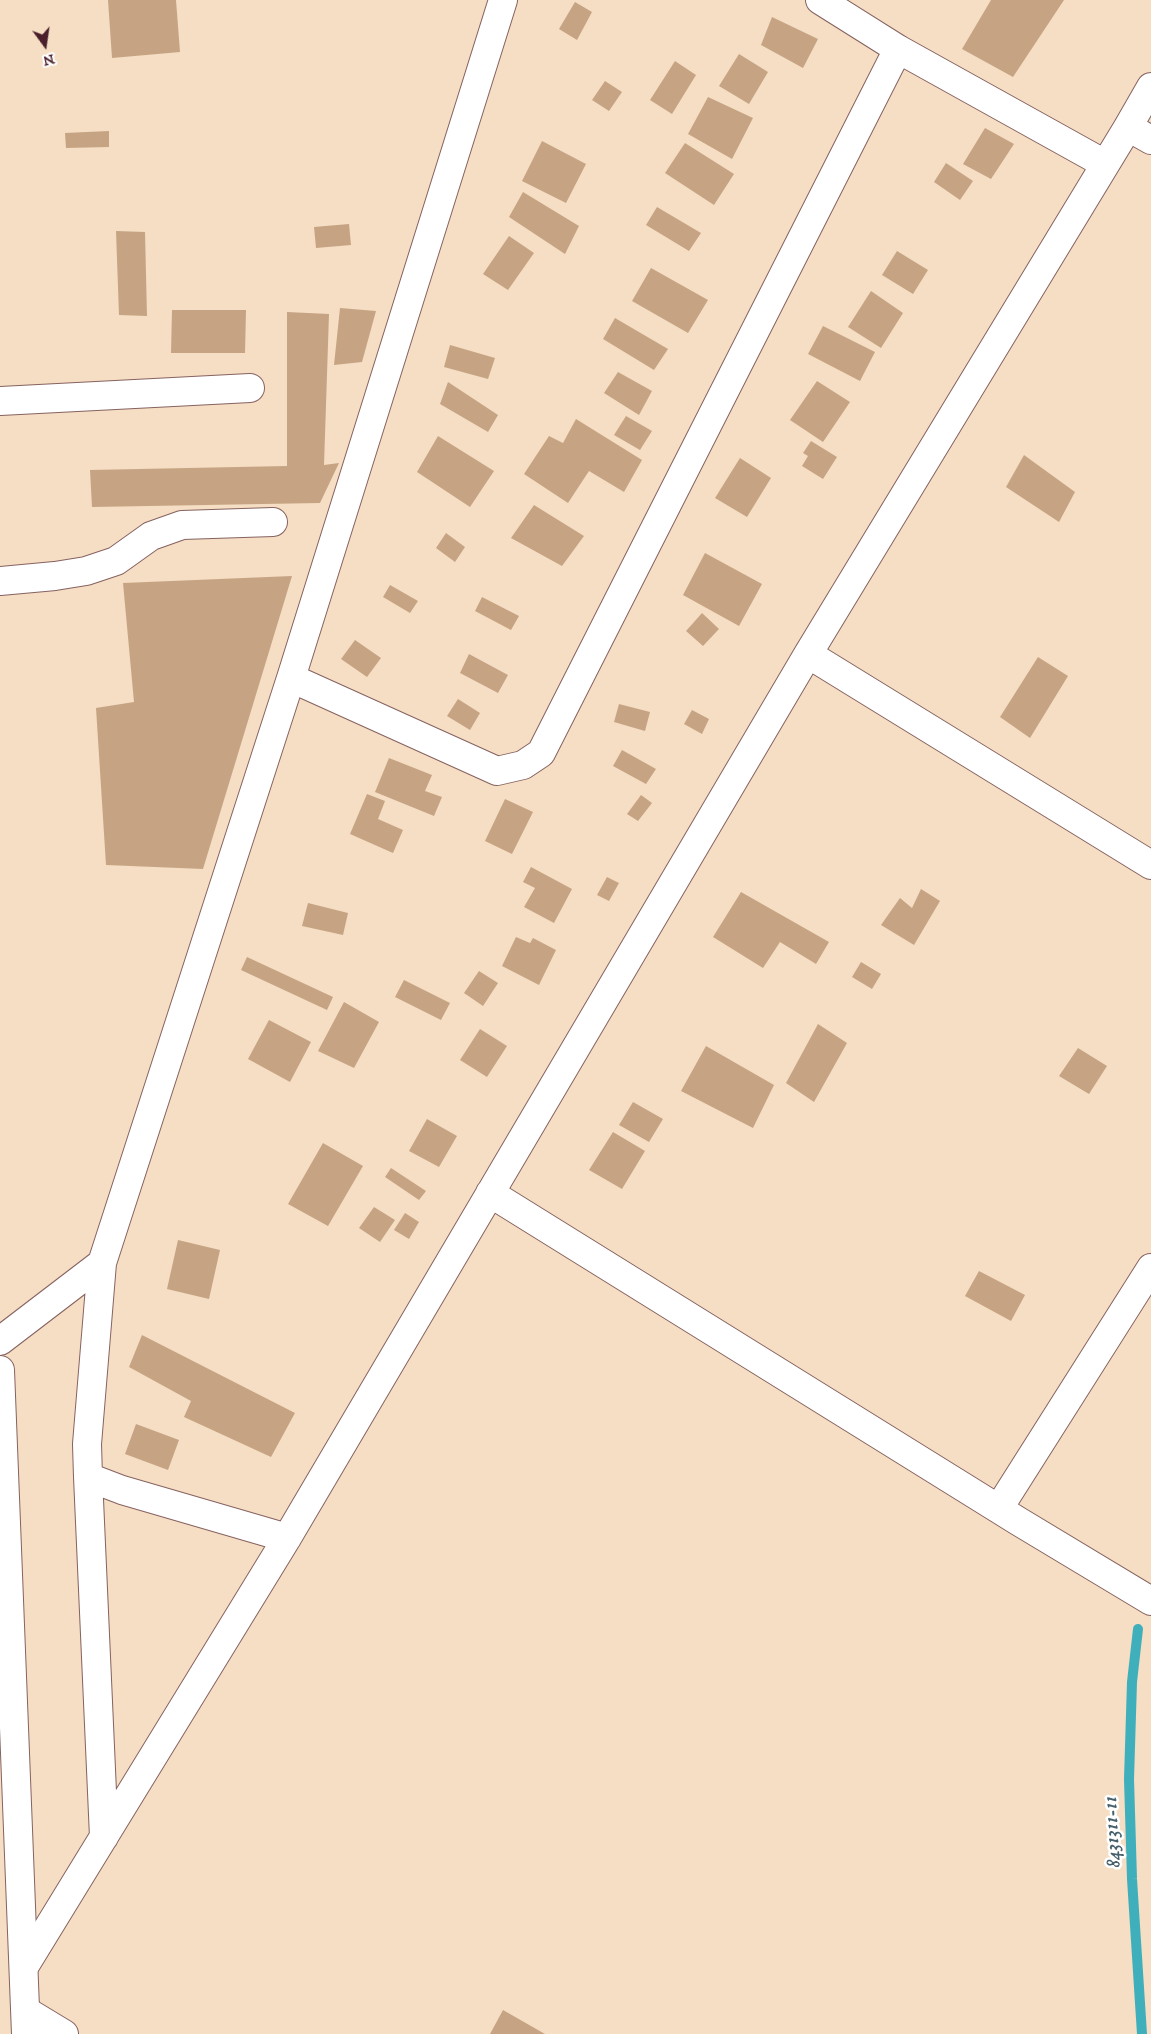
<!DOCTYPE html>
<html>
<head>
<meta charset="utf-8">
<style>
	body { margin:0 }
	#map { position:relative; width:1151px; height:2034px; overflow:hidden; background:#f5dec3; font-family:"IM FELL DW Pica",serif }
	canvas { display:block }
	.north { position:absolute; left:20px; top:20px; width:50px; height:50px; -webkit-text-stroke:4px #fff; paint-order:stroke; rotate:166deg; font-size:14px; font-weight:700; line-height:20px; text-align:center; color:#4a1f2b }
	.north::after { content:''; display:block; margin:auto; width:18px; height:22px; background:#4a1f2b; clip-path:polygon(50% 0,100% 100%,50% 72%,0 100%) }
</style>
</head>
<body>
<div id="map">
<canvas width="1151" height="2034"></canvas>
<div class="north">N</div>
</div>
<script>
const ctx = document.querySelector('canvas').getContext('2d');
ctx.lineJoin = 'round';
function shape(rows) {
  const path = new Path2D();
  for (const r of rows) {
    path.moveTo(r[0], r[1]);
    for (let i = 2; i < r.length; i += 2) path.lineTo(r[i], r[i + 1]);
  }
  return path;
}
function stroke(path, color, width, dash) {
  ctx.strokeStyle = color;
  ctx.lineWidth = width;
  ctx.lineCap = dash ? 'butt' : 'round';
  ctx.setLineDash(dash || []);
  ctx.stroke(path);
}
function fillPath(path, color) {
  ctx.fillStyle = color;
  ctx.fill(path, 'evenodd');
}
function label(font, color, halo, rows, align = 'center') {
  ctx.font = font + ' "IM FELL DW Pica",serif';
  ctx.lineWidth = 5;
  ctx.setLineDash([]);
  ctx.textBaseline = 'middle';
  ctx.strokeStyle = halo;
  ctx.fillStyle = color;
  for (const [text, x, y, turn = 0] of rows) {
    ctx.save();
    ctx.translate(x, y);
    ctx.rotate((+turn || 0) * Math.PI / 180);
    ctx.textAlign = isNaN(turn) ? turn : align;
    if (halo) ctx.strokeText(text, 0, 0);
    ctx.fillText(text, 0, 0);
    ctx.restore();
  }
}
const stream = shape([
	[1138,1629,1132,1682,1129,1779,1132,1879,1142,2034]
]);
const building = shape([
	[108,0,176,0,180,52,112,58],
	[991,0,1064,0,1013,77,962,49],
	[575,2,592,12,577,40,559,29],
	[772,17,818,39,803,68,761,45],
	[739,54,768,72,749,104,719,86],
	[675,61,696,75,672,114,650,100],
	[605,81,622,92,609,111,592,100],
	[708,97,753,118,732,159,688,134],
	[985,128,1014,144,991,179,963,164],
	[109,131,109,147,66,148,65,133],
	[542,141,586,164,566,203,522,181],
	[685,143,734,174,714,205,665,173],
	[946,163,973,181,960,200,934,182],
	[523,192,579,226,565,254,509,217],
	[657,207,701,233,689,251,646,225],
	[349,224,351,245,316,248,314,227],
	[116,231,145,232,147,316,119,315],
	[509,236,534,253,508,290,483,274],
	[897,251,928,270,913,294,882,275],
	[651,268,708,300,688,333,632,301],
	[871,291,903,313,881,348,848,327],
	[340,308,376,311,362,362,334,365],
	[172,310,246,310,245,353,171,353],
	[287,312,329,314,324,465,339,463,320,503,92,507,90,470,287,466],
	[615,318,668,349,654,370,603,339],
	[823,326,875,352,860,381,808,354],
	[450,345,495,358,488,379,444,367],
	[618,372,652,391,639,415,604,393],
	[817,381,850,402,823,442,790,420],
	[448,382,498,415,488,432,440,404],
	[626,416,652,431,640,450,614,435],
	[576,419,642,460,624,492,589,471,568,503,524,474,549,436,563,443],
	[438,436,494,471,470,507,417,472],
	[811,441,837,457,823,479,802,466,808,456,803,453],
	[1024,455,1075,492,1059,522,1006,487],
	[740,458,771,478,747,517,715,498],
	[534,505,584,536,562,566,511,538],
	[446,533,465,547,455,562,436,548],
	[705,553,762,584,739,626,683,595],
	[292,576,203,869,106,865,96,708,134,702,123,583],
	[390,585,418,601,410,613,383,597],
	[482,597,519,616,511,630,475,611],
	[702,613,719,629,703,646,686,631],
	[355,640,381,658,367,677,341,659],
	[469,654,508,675,498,693,460,673],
	[1038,657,1068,676,1030,738,1000,717],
	[458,699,480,713,470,730,447,716],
	[619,704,650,712,645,731,614,722],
	[692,710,709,719,702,734,684,724],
	[622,750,656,769,646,784,613,766],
	[389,758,432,775,425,791,442,797,434,816,375,792],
	[367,794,385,801,378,819,403,830,393,853,350,834],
	[641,795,652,803,638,821,627,814],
	[505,799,533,812,512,854,485,841],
	[531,867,572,889,554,923,524,907,535,888,523,882],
	[607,877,619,883,609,901,597,895],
	[921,889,940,901,914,945,881,925,900,898,912,908],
	[741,892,829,942,816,964,780,942,763,968,713,937],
	[308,903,348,913,343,935,302,926],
	[516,937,530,943,533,938,556,950,539,985,502,966],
	[247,957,333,997,327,1010,241,970],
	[861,962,881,974,872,989,852,977],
	[479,971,498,983,483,1006,464,993],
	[404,980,450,1003,441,1020,395,997],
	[344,1002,379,1022,354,1068,318,1051],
	[269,1020,311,1042,290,1082,248,1059],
	[818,1024,847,1043,814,1102,786,1083],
	[480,1029,507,1046,487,1077,460,1060],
	[706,1046,774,1085,753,1128,681,1091],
	[1078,1048,1107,1066,1089,1094,1059,1076],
	[633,1102,663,1119,649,1142,619,1125],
	[427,1119,457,1136,439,1167,409,1151],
	[613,1132,645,1151,622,1189,589,1170],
	[323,1143,363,1166,328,1226,288,1204],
	[391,1168,426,1191,419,1200,385,1177],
	[374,1207,395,1220,380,1242,359,1228],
	[405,1213,419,1222,409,1239,394,1230],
	[178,1240,220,1250,209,1299,167,1289],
	[979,1271,1025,1295,1011,1321,965,1296],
	[142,1335,295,1413,271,1457,184,1417,191,1401,129,1367],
	[136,1424,179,1440,168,1470,125,1454],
	[503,2010,545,2034,490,2034]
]);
const minor = shape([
	[820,0,898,49,1105,164],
	[1128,127,1151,140],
	[0,401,250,388],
	[0,581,55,576,86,571,116,561,151,536,182,525,273,522],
	[808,654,1151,865],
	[291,678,497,771,523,765,541,753,898,49],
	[490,1193,1018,1521,1151,1601],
	[102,1263,87,1444,88,1477,122,1490,287,1538],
	[0,1341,102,1263,291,678,503,0],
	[88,1477,104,1837],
	[999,1508,1151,1268],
	[24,1967,287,1538,808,654,1128,127,1151,87],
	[26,2011,64,2034]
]);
const highway = shape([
	[0,1370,26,2034]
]);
const waterNames = [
	["8431311-11",1114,1832,-93]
];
stroke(stream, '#40afbc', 10);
fillPath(building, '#c6a483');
stroke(minor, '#866260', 30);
stroke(highway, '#866260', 30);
stroke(minor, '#fff', 28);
stroke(highway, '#fff', 28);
label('italic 19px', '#46606c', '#fff', waterNames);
</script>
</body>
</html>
